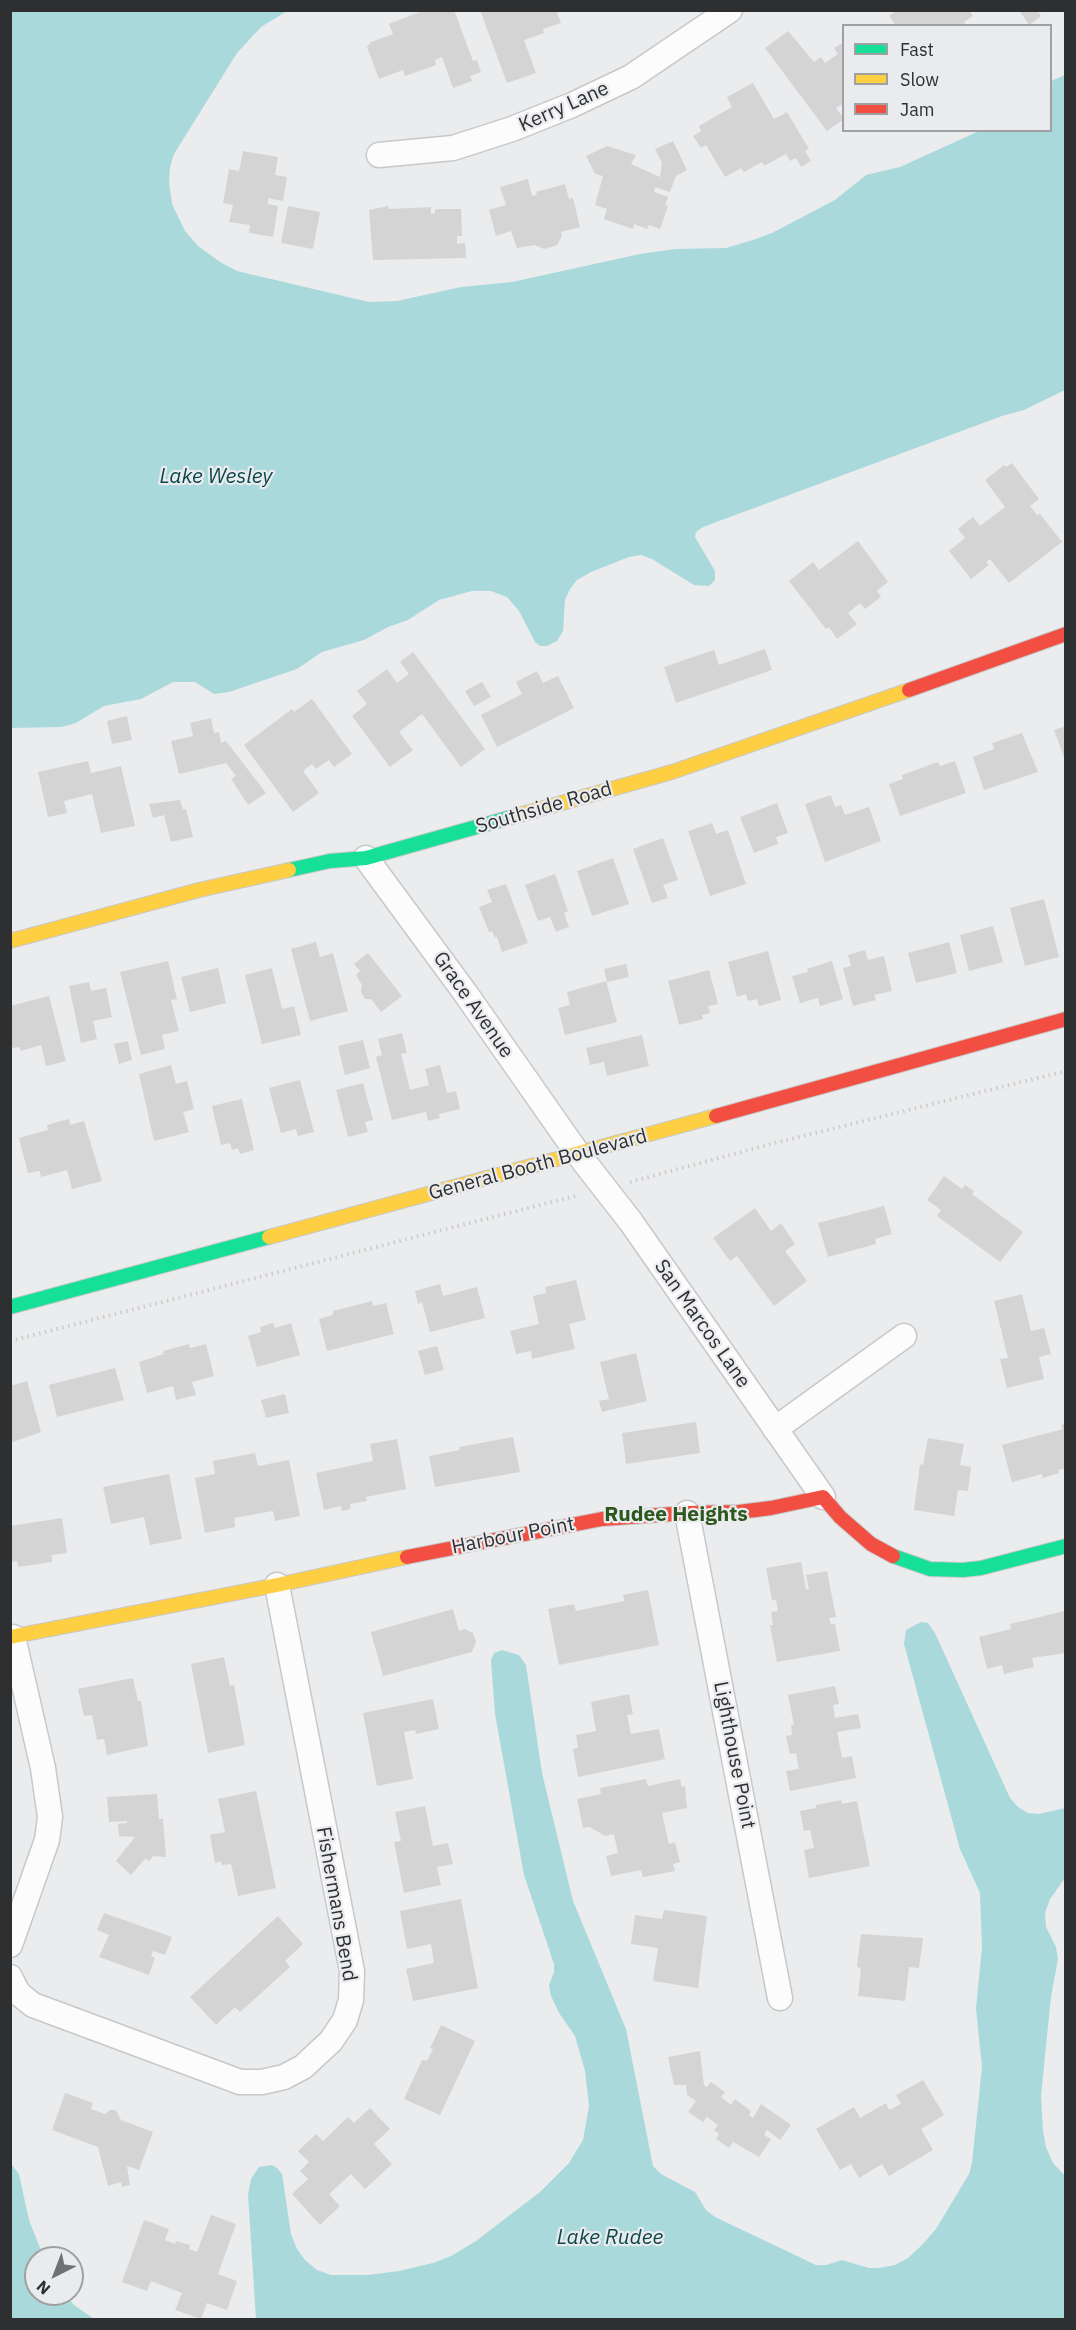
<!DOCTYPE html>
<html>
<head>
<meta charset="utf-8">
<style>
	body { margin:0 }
	#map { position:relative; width:1076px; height:2330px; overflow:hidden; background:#ebeced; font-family:"IBM Plex Sans",sans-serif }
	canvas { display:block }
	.frame { position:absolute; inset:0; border:12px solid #2e2f30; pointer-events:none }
	.legend { position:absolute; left:842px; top:24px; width:210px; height:108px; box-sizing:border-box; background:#eaebee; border:2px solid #9fa0a2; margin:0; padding:8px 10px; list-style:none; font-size:18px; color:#2e2f30 }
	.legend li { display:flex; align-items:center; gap:12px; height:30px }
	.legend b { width:30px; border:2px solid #9fa0a2 }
	.north { position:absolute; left:24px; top:2246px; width:60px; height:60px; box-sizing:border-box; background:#eaebee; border:2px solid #9fa0a2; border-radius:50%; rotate:222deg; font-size:16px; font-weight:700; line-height:24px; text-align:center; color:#2e2f30 }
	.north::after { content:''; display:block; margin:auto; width:21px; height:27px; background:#707172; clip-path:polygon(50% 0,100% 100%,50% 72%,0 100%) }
</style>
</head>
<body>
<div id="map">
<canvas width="1076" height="2330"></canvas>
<div class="frame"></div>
<ul class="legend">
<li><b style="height:8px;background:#16e098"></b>Fast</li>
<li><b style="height:8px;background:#ffcf43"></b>Slow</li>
<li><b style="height:8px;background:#f24e42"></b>Jam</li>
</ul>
<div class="north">N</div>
</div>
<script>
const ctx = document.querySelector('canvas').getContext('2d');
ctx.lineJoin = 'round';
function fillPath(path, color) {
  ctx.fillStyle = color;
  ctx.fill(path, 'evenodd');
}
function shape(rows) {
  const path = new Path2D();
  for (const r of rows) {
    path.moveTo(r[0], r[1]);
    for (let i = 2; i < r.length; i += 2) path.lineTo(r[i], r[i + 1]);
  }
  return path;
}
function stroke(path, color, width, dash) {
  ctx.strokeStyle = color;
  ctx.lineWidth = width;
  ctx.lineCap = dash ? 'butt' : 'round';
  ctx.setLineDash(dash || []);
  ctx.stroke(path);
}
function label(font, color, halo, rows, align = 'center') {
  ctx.font = font + ' "IBM Plex Sans",sans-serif';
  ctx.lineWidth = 4.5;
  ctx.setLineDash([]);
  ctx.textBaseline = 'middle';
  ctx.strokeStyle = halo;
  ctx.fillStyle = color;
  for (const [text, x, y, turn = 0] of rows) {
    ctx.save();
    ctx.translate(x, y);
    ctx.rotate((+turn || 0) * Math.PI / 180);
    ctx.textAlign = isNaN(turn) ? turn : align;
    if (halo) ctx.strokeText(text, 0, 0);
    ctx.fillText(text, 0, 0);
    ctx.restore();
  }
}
const water = shape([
	[11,10,287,11,261,27,237,53,174,154,170,167,169,183,172,204,185,231,198,246,220,262,237,271,369,302,397,301,461,287,512,282,640,254,675,249,726,248,753,240,772,233,835,200,866,175,900,167,979,131,1050,130,1051,81,1065,75,1065,390,1024,410,1002,416,703,527,696,532,695,537,715,571,715,580,709,586,694,585,652,559,641,555,629,557,591,572,577,580,570,589,565,600,563,631,557,641,547,646,540,646,535,642,519,611,507,597,491,591,472,591,439,600,408,620,388,627,364,640,322,652,297,669,229,692,214,694,195,682,173,682,141,699,104,706,76,723,62,727,11,728],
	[921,1622,928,1623,935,1633,1010,1798,1018,1807,1028,1813,1039,1814,1065,1808,1065,1878,1050,1899,1045,1913,1046,1927,1056,1947,1058,1959,1051,1997,1041,2096,1043,2131,1046,2147,1053,2163,1065,2176,1065,2319,256,2319,248,2195,251,2179,259,2167,272,2165,277,2168,282,2174,291,2234,297,2249,305,2260,317,2270,331,2275,368,2275,399,2271,433,2263,451,2256,476,2241,540,2192,569,2163,583,2140,589,2106,585,2071,575,2036,559,2013,551,1996,549,1985,554,1972,554,1964,524,1875,495,1714,491,1660,494,1653,502,1650,519,1655,526,1665,542,1773,573,1901,626,2029,653,2166,661,2174,695,2192,706,2210,715,2217,816,2265,826,2265,842,2260,869,2268,879,2268,895,2265,908,2258,922,2245,936,2229,969,2174,972,2163,982,2067,976,2009,982,1947,980,1893,960,1849,904,1644,906,1630],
	[11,2164,19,2174,29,2220,44,2258,36,2258,36,2294,65,2294,74,2305,94,2319,11,2319]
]);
const building = shape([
	[425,10,454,10,473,61,477,60,481,72,470,76,472,81,453,88,442,57,435,60,436,65,405,76,403,70,379,79,367,47,371,42,393,34,389,24],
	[480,10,556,10,561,23,543,29,544,33,524,40,536,73,507,83],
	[897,10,969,10,973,16,964,22,966,26,896,26,889,16],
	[1019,10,1037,10,1041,16,1029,25],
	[788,31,814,62,821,57,825,63,838,54,834,48,844,42,844,103,836,108,844,119,827,131,765,48],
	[753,83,774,119,787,112,809,149,805,151,811,161,801,167,796,158,790,161,786,154,764,166,762,162,744,172,741,168,725,177,706,145,701,148,693,136,701,131,699,126,732,107,727,97],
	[673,141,687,170,676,176,670,192,655,187,654,192,668,197,665,205,668,206,660,229,649,225,647,229,634,224,633,229,604,219,607,209,595,205,603,176,595,174,586,156,607,146,636,155,631,164,660,177,662,163,655,149],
	[243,151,278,157,275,175,287,177,283,201,268,198,268,204,278,206,273,237,249,233,250,225,229,222,233,205,223,203,229,169,239,171],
	[528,179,532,196,537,195,536,192,565,184,569,199,573,198,580,227,561,232,562,236,557,245,544,249,535,245,517,248,511,231,496,236,489,210,506,205,500,187],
	[288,206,320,212,313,249,281,243],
	[388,206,389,209,431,207,431,214,435,213,435,209,461,209,462,236,457,236,457,244,465,243,466,258,373,260,369,210],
	[1012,463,1039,499,1030,506,1037,515,1040,514,1062,542,1009,583,990,559,986,562,989,565,971,579,949,551,965,538,958,529,973,517,980,526,1005,507,985,480,1004,465,1006,467],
	[858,541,888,582,877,591,881,597,865,609,860,603,848,613,857,624,837,639,829,627,826,629,789,581,813,562,819,570],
	[765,649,772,670,676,703,664,667,714,650,719,665],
	[413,652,485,749,461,767,422,714,399,732,413,750,390,767,352,716,367,704,357,691,387,669,397,683,409,674,400,662],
	[537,671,543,683,558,676,574,708,497,747,481,715,522,694,516,682],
	[482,682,491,697,474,706,465,691],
	[312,699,352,754,334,767,329,760,316,769,312,764,303,771,319,793,293,812,244,745,292,709,294,712],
	[127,716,132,740,112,744,107,721],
	[211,718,214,733,219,732,221,743,226,741,266,793,248,805,231,779,236,776,226,763,179,774,171,741,193,736,190,723],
	[1066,726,1066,760,1065,760,1054,730],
	[1022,733,1038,772,984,790,973,757,994,749,992,743],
	[88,761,91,773,121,766,135,826,101,833,92,794,64,801,67,813,48,817,38,772],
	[955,761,966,793,900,816,889,784,903,779,902,775,935,763,938,762,940,766],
	[831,795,835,807,841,805,845,815,869,807,881,841,825,862,805,804],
	[180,800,183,810,186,809,193,837,171,842,164,815,153,818,149,804],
	[777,803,788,833,776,837,778,844,754,853,740,817],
	[712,823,716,834,728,830,746,884,710,896,688,831],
	[663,838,678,880,663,885,668,898,652,903,633,849],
	[613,858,629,904,592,916,577,871],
	[555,874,568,911,564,913,569,927,556,932,550,917,538,921,525,885],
	[506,884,528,943,502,952,497,937,495,938,492,931,489,932,479,907,492,902,487,890],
	[1044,899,1059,957,1025,966,1010,908],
	[993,926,1003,962,969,971,960,935],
	[316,942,320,957,333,953,348,1011,310,1021,291,949],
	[949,942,957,973,916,983,908,953],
	[865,950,868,960,884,956,892,991,874,995,876,1000,853,1006,843,968,851,966,848,955],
	[768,951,781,1000,759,1006,757,999,748,1001,746,994,737,997,728,962],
	[368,953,402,996,381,1012,371,999,365,999,361,992,362,985,356,975,360,971,354,964],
	[168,961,177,999,171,1000,179,1031,162,1035,165,1049,141,1055,120,972],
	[832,961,843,999,820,1006,818,998,800,1003,792,976,808,972,807,969],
	[626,964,629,977,607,982,604,969],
	[218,968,226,1003,190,1012,181,977],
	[272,968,282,1009,294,1006,301,1035,262,1044,245,975],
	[709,970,718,1004,708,1006,710,1013,702,1015,703,1019,679,1025,668,981],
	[606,981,617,1022,565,1035,558,1008,570,1005,567,992],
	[89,982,91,991,106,988,112,1017,93,1021,97,1039,81,1043,69,986],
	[49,996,66,1061,46,1066,41,1045,21,1051,20,1047,13,1048,10,1040,10,1006],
	[402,1033,407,1053,401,1054,410,1090,429,1085,425,1069,440,1065,447,1093,456,1091,460,1109,439,1114,440,1118,428,1121,426,1112,392,1120,376,1057,382,1055,378,1039],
	[642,1035,649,1066,607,1076,604,1062,590,1065,586,1048],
	[363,1040,370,1068,345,1075,338,1046],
	[128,1041,132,1060,119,1064,114,1044],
	[171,1065,176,1084,187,1081,194,1109,183,1112,189,1132,154,1141,139,1074],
	[300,1080,314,1132,298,1136,296,1129,281,1133,269,1088],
	[363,1083,373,1120,365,1122,368,1132,348,1137,336,1090],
	[242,1099,254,1150,240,1154,238,1148,232,1150,230,1143,221,1145,212,1106],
	[69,1119,70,1125,84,1121,102,1181,72,1189,67,1170,41,1177,40,1171,28,1173,19,1138,48,1130,47,1125],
	[944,1176,962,1189,965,1185,974,1191,972,1194,1023,1232,1000,1262,937,1216,941,1210,927,1200],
	[884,1206,892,1234,875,1239,876,1244,828,1257,818,1223],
	[755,1208,771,1231,781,1223,795,1244,785,1251,807,1281,774,1306,737,1256,730,1261,713,1238],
	[576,1280,586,1320,569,1324,575,1349,532,1359,531,1351,516,1354,510,1331,539,1324,533,1296,546,1293,545,1287],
	[440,1284,443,1296,477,1287,485,1318,430,1332,422,1302,418,1304,415,1291],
	[1022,1294,1031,1331,1044,1328,1051,1354,1039,1357,1044,1379,1007,1388,1000,1359,1008,1358,994,1301],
	[372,1301,373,1306,386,1303,394,1334,327,1351,319,1319,333,1315,333,1311],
	[273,1323,275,1328,291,1323,300,1355,257,1367,248,1336,261,1332,260,1327],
	[189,1344,190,1348,206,1344,214,1376,192,1382,196,1395,176,1400,173,1386,147,1393,139,1362,164,1354,163,1351],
	[437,1346,444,1370,425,1375,418,1351],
	[636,1353,647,1401,602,1412,599,1401,609,1399,600,1362],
	[115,1368,124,1400,57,1417,49,1385],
	[27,1381,41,1432,10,1443,10,1386],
	[285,1394,289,1413,266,1418,261,1400],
	[696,1422,700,1453,626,1464,622,1433],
	[1066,1423,1066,1468,1058,1470,1059,1473,1043,1478,1042,1474,1012,1482,1002,1445,1063,1429,1061,1425],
	[513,1437,520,1472,435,1487,429,1456,460,1450,459,1447],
	[928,1438,964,1444,960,1465,971,1467,968,1491,958,1490,954,1516,914,1510,920,1464,923,1465],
	[397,1439,406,1489,366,1497,367,1501,350,1504,351,1509,342,1511,341,1506,324,1510,316,1473,373,1461,370,1444],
	[255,1453,258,1466,289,1460,300,1516,275,1521,273,1511,234,1518,235,1527,205,1533,195,1478,215,1474,213,1461],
	[169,1474,182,1539,150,1545,144,1517,111,1524,103,1487],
	[62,1518,67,1553,52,1555,52,1562,18,1567,17,1561,10,1562,10,1526],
	[801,1562,806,1589,809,1589,806,1575,827,1571,836,1617,829,1618,831,1624,835,1624,840,1651,777,1662,770,1625,773,1625,771,1612,778,1611,776,1600,772,1600,766,1568],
	[648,1590,659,1645,559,1665,548,1609,574,1604,576,1611,624,1601,623,1595],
	[453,1609,459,1631,465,1629,473,1633,476,1642,472,1652,383,1676,371,1632],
	[1065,1611,1066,1653,1032,1658,1034,1667,1004,1674,1002,1665,987,1669,979,1637,1011,1629,1010,1624],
	[224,1657,230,1686,234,1685,245,1745,208,1753,191,1664],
	[133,1678,138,1701,141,1701,148,1746,107,1755,104,1739,97,1740,92,1715,84,1716,78,1689],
	[835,1686,839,1704,833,1705,835,1718,858,1714,861,1728,837,1732,842,1758,852,1756,856,1778,790,1791,786,1771,799,1769,796,1753,790,1754,786,1736,792,1735,791,1725,794,1725,788,1695],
	[629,1694,633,1714,627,1715,631,1734,659,1729,665,1759,578,1777,573,1749,578,1748,576,1735,596,1731,591,1702],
	[433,1699,439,1729,416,1734,415,1730,404,1732,413,1779,377,1786,363,1713],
	[646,1779,648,1786,680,1779,682,1787,685,1786,687,1808,662,1813,669,1844,675,1842,680,1862,673,1864,675,1871,643,1877,641,1870,611,1876,606,1856,618,1853,614,1834,605,1836,590,1827,583,1828,577,1799,601,1794,600,1788],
	[256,1791,276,1888,238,1896,231,1864,222,1865,221,1861,215,1863,210,1835,225,1832,218,1799],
	[157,1794,159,1819,163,1819,166,1857,153,1856,149,1861,146,1858,131,1875,116,1861,135,1837,119,1836,118,1824,127,1823,127,1821,109,1822,107,1797],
	[841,1800,842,1804,857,1801,870,1866,809,1878,804,1850,814,1848,810,1830,804,1831,800,1811,816,1808,816,1805],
	[425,1806,433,1846,448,1843,453,1864,437,1867,441,1885,404,1893,394,1842,401,1841,395,1812],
	[461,1899,478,1988,413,2001,406,1969,434,1963,431,1944,407,1949,400,1911],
	[664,1910,707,1916,698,1988,653,1981,658,1948,631,1944,635,1915,662,1919],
	[104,1913,172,1937,165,1955,153,1951,151,1956,155,1958,149,1975,99,1957,109,1935,97,1930],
	[278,1916,303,1944,285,1961,290,1967,240,2012,235,2007,216,2025,190,1997],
	[861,1934,923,1938,919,1968,909,1967,905,2001,858,1996,861,1969,857,1966],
	[441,2025,475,2041,440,2115,404,2099,422,2060,427,2061,433,2049,430,2048],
	[700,2051,704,2085,707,2087,711,2082,725,2092,721,2097,731,2105,735,2099,751,2111,749,2115,753,2118,761,2104,791,2125,780,2140,767,2130,764,2135,771,2139,759,2157,733,2142,729,2148,716,2139,719,2134,714,2130,718,2125,707,2117,703,2122,688,2112,696,2101,687,2095,686,2085,674,2085,668,2057],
	[923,2080,944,2115,921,2129,933,2150,889,2176,882,2164,859,2178,851,2164,840,2170,816,2129,854,2107,860,2118,886,2103,889,2110,901,2104,896,2095],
	[65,2093,93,2103,91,2109,105,2114,110,2110,116,2110,121,2120,153,2132,139,2170,127,2166,130,2185,122,2187,121,2182,108,2186,98,2147,52,2130],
	[370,2108,390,2129,374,2144,392,2164,365,2189,351,2174,329,2194,340,2206,320,2225,292,2194,308,2179,300,2171,309,2162,298,2151,316,2134,323,2141,348,2117,354,2123],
	[211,2215,236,2224,218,2274,237,2281,227,2310,207,2303,201,2319,175,2310,182,2293,151,2281,147,2291,122,2282,144,2220,169,2229,165,2240,175,2244,176,2241,190,2245,189,2249,197,2252]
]);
const path = shape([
	[630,1182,771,1144,1066,1071],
	[10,1341,579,1195]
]);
const street = shape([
	[379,155,453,148,512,129,572,105,631,77,730,10],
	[366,858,466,994,578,1154,631,1222,823,1497],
	[775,1429,904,1336],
	[687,1513,780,1998],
	[10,1945,47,1840,50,1817,43,1768,13,1637],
	[10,1977,18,1993,33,2005,240,2082,262,2082,284,2077,303,2067,331,2041,345,2020,351,2000,352,1971,277,1585]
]);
const fast = shape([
	[289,870,330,861,366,858,512,817],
	[10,1307,269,1237],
	[893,1556,930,1569,963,1570,981,1568,1066,1546]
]);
const slow = shape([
	[512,817,672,772,909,690],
	[10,941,199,890,289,870],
	[269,1237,716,1116],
	[10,1637,277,1585,407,1557]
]);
const jam = shape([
	[909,690,1066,634],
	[716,1116,1066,1019],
	[407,1557,602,1519,687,1513,739,1512,771,1508,823,1497,840,1517,871,1544,893,1556]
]);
const streetNames = [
	["Kerry Lane",564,107,-24],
	["Southside Road",544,808,-16],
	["Grace Avenue",473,1005,55],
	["General Booth Boulevard",538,1165,-15],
	["San Marcos Lane",702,1324,55],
	["Harbour Point",513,1536,-11],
	["Lighthouse Point",734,1755,79],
	["Fishermans Bend",336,1904,80]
];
const waterNames = [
	["Lake Wesley",216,477],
	["Lake Rudee",610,2238]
];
const neighbourhoodNames = [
	["Rudee Heights",676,1515]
];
fillPath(water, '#aad9dc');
fillPath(building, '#d4d4d5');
stroke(street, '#c7c8c9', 27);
stroke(fast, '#c7c8c9', 16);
stroke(slow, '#c7c8c9', 16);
stroke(jam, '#c7c8c9', 16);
stroke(path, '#cbcbcc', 4, [1.5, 4.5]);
stroke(street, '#fcfcfc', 24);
stroke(fast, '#16e098', 14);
stroke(slow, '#ffcf43', 14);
stroke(jam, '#f24e42', 14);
label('20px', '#2e2f30', '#eaebee', streetNames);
label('italic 21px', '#09484b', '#eaebee', waterNames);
label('bold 21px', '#2c581e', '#eaebee', neighbourhoodNames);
</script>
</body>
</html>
